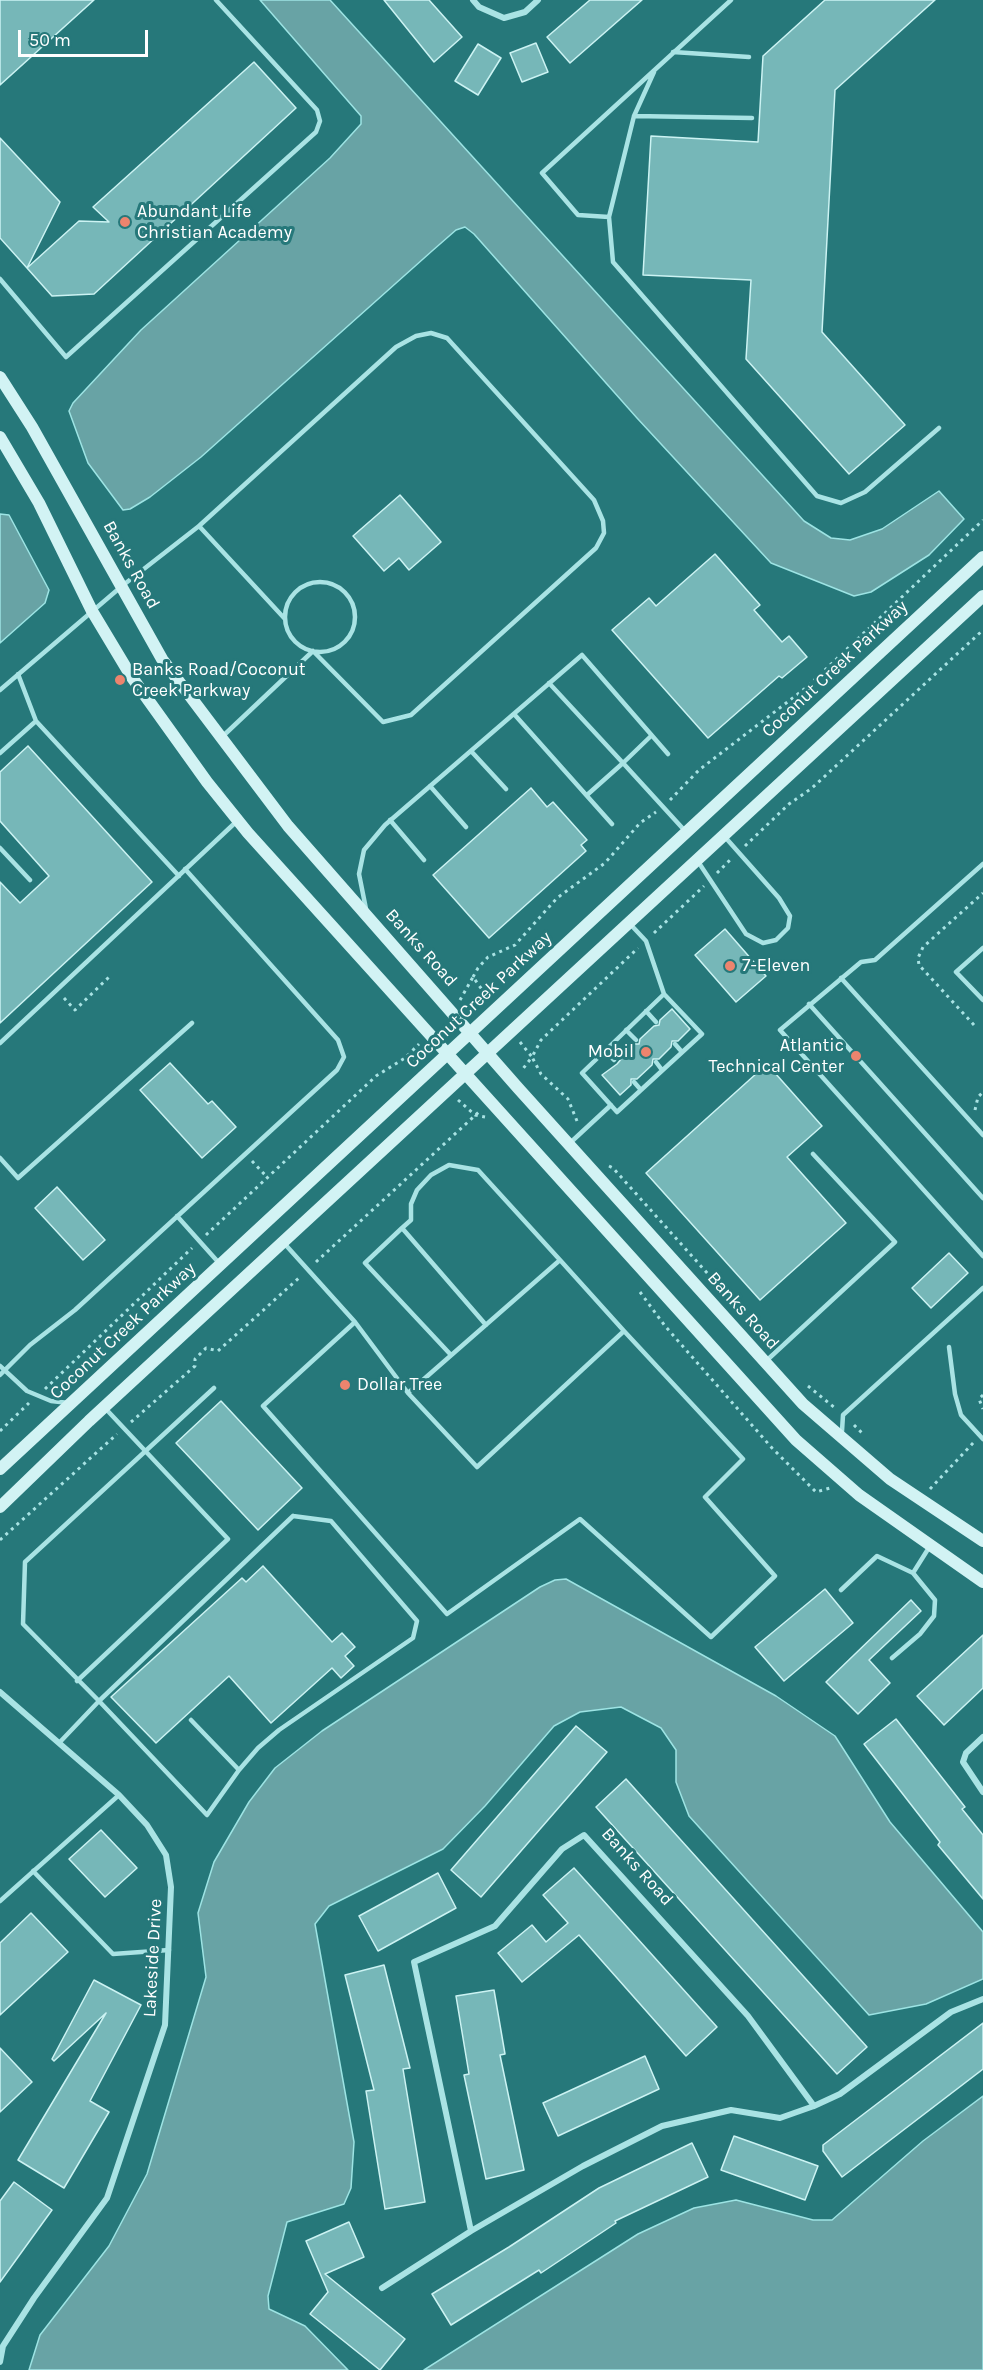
<!DOCTYPE html>
<html>
<head>
<meta charset="utf-8">
<style>
	body { margin:0 }
	#map { position:relative; width:983px; height:2370px; overflow:hidden; background:#26787a; font-family:Karla,sans-serif }
	canvas { display:block }
	.scale { position:absolute; left:18px; top:30px; width:130px; height:27px; box-sizing:border-box; border:3px solid #fff; border-top:0; padding-left:8px; font-size:18px; line-height:21px; white-space:nowrap; color:#fff; -webkit-text-stroke:4px #26787a; paint-order:stroke }
</style>
</head>
<body>
<div id="map">
<canvas width="983" height="2370"></canvas>
<div class="scale">50 m</div>
</div>
<script>
const ctx = document.querySelector('canvas').getContext('2d');
ctx.lineJoin = 'round';
function fillPath(path, color) {
  ctx.fillStyle = color;
  ctx.fill(path, 'evenodd');
}
function shape(rows) {
  const path = new Path2D();
  for (const r of rows) {
    if (r.length === 3) {
      path.moveTo(r[0] + r[2], r[1]);
      path.arc(r[0], r[1], r[2], 0, 2 * Math.PI);
      continue;
    }
    path.moveTo(r[0], r[1]);
    for (let i = 2; i < r.length; i += 2) path.lineTo(r[i], r[i + 1]);
  }
  return path;
}
function stroke(path, color, width, dash) {
  ctx.strokeStyle = color;
  ctx.lineWidth = width;
  ctx.lineCap = dash ? 'butt' : 'round';
  ctx.setLineDash(dash || []);
  ctx.stroke(path);
}
function label(font, color, halo, rows, align = 'center') {
  ctx.font = font + ' Karla,sans-serif';
  ctx.lineWidth = 6;
  ctx.setLineDash([]);
  ctx.textBaseline = 'middle';
  ctx.strokeStyle = halo;
  ctx.fillStyle = color;
  for (const [text, x, y, turn = 0] of rows) {
    ctx.save();
    ctx.translate(x, y);
    ctx.rotate((+turn || 0) * Math.PI / 180);
    ctx.textAlign = isNaN(turn) ? turn : align;
    if (halo) ctx.strokeText(text, 0, 0);
    ctx.fillText(text, 0, 0);
    ctx.restore();
  }
}
const water = shape([
	[260,0,330,0,804,521,831,538,850,540,882,529,939,491,964,519,929,555,871,592,854,596,771,563,637,418,474,234,465,227,456,230,432,251,201,457,150,497,130,509,123,510,88,463,69,411,73,403,141,330,330,158,361,124,361,116,260,0],
	[0,514,9,515,49,590,45,603,0,643,0,514],
	[566,1579,776,1696,835,1736,890,1822,983,1932,983,1979,926,2004,869,2015,689,1816,676,1782,676,1750,661,1728,621,1707,580,1712,554,1726,485,1806,443,1849,329,1906,315,1924,354,2142,351,2188,344,2204,287,2222,268,2296,269,2309,305,2326,348,2370,29,2370,40,2335,109,2246,147,2174,206,1977,198,1913,214,1862,249,1802,275,1768,322,1731,540,1587,555,1580,566,1579],
	[983,2096,983,2370,424,2370,638,2234,694,2208,736,2200,813,2220,832,2220,923,2141,983,2096]
]);
const building = shape([
	[0,0,94,0,0,85,0,0],
	[384,0,429,0,462,37,434,62,384,0],
	[590,0,642,0,570,63,547,37,590,0],
	[825,0,935,0,835,90,822,332,905,425,849,474,746,359,751,280,643,275,651,136,758,142,763,56,825,0],
	[536,43,548,72,522,82,510,53,536,43],
	[478,44,501,58,478,95,455,81,478,44],
	[254,62,296,108,94,294,52,296,27,268,79,221,109,222,93,207,254,62],
	[0,138,60,202,27,268,0,238,0,138],
	[400,495,441,542,409,570,399,558,384,571,353,536,400,495],
	[715,554,760,605,754,610,782,642,789,636,807,657,782,678,779,676,708,738,612,630,649,598,656,606,715,554],
	[28,746,152,882,0,1023,0,882,20,903,49,876,0,821,0,772,28,746],
	[531,788,547,807,553,802,587,840,581,845,586,851,489,938,433,875,531,788],
	[725,929,766,976,736,1002,695,955,725,929],
	[672,1009,690,1029,678,1041,672,1041,671,1047,659,1059,653,1059,652,1065,637,1079,631,1079,631,1085,620,1095,602,1075,617,1064,634,1044,639,1044,640,1039,654,1026,659,1025,660,1020,672,1009],
	[170,1063,208,1104,212,1101,236,1127,202,1158,140,1090,170,1063],
	[767,1064,822,1126,787,1157,846,1223,760,1300,646,1173,767,1064],
	[57,1187,105,1240,83,1260,35,1208,57,1187],
	[949,1253,968,1273,931,1308,912,1288,949,1253],
	[221,1401,302,1488,258,1530,176,1443,221,1401],
	[263,1566,332,1642,342,1633,355,1647,345,1656,354,1666,341,1678,332,1668,271,1723,229,1676,156,1743,111,1697,242,1578,246,1582,263,1566],
	[825,1589,853,1623,784,1681,755,1647,825,1589],
	[911,1600,921,1611,869,1660,890,1683,858,1714,826,1682,911,1600],
	[983,1635,983,1688,944,1725,917,1696,983,1635],
	[896,1719,965,1807,962,1809,983,1835,983,1899,938,1845,940,1842,864,1744,896,1719],
	[576,1726,607,1752,481,1897,451,1870,576,1726],
	[626,1779,867,2047,837,2074,596,1807,626,1779],
	[101,1830,137,1868,105,1897,69,1859,101,1830],
	[574,1868,717,2027,686,2056,579,1935,522,1982,498,1953,532,1925,546,1942,568,1923,543,1895,574,1868],
	[438,1873,456,1908,378,1951,359,1916,438,1873],
	[31,1913,68,1952,0,2015,0,1943,31,1913],
	[384,1965,410,2068,403,2069,425,2202,385,2209,366,2091,374,2090,345,1975,384,1965],
	[94,1980,141,2005,90,2101,109,2112,64,2188,18,2160,106,2013,54,2061,52,2059,94,1980],
	[494,1990,505,2054,500,2055,524,2170,486,2179,464,2075,469,2074,456,1996,494,1990],
	[983,2023,983,2069,842,2177,823,2151,823,2145,983,2023],
	[0,2048,32,2082,0,2112,0,2048],
	[645,2056,659,2089,558,2136,543,2103,645,2056],
	[734,2136,818,2166,805,2200,721,2170,734,2136],
	[692,2143,708,2177,615,2221,616,2223,541,2273,539,2270,451,2325,432,2294,509,2247,599,2188,692,2143],
	[14,2182,52,2210,0,2282,0,2201,14,2182],
	[349,2222,364,2257,325,2274,405,2339,380,2370,310,2314,328,2292,306,2241,349,2222]
]);
const path = shape([
	[670,800,699,770,807,687,983,520],
	[745,846,789,804,812,788,983,630],
	[717,873,731,859],
	[654,933,704,886],
	[473,977,478,968,488,957,515,945,557,898,605,863,640,823,656,812],
	[64,998,75,1010,109,977],
	[460,1000,473,977,488,998],
	[974,1025,919,965,918,958,923,947,983,893],
	[520,1042,532,1057,522,1070],
	[408,1055,418,1063],
	[458,1100,475,1115,485,1117],
	[975,1110,978,1097,983,1092],
	[577,1121,568,1099,541,1074,532,1057,541,1040,638,948],
	[252,1161,267,1177],
	[609,1166,613,1168,708,1274],
	[206,1235,376,1076,405,1058,419,1044],
	[316,1262,481,1110],
	[640,1292,665,1326,772,1448,816,1492,830,1488],
	[808,1386,835,1408],
	[45,1389,192,1248],
	[983,1395,979,1399,983,1409],
	[131,1422,195,1366,195,1359,206,1348,218,1351,300,1277],
	[854,1425,864,1435],
	[0,1431,29,1403],
	[930,1489,974,1442],
	[0,1540,117,1434]
]);
const lane = shape([
	[731,0,542,173,578,215,609,217,613,262,817,496,841,503,865,492,939,428],
	[673,52,749,57],
	[634,116,654,72],
	[609,217,634,116,752,118],
	[0,279,66,357,316,132,320,121,317,110,216,0],
	[199,526,285,619],
	[320,617,35],
	[18,674,36,721,179,876],
	[549,683,623,763,587,795],
	[0,690,122,586,199,526,396,347,416,336,431,333,447,338,594,500,603,521,604,533,596,548,411,715,383,722,313,651,223,736],
	[514,714,612,824],
	[651,736,623,763,686,832],
	[471,751,506,789],
	[0,753,36,721],
	[430,786,466,827],
	[390,820,424,860],
	[0,848,30,880],
	[697,860,746,934,763,943,776,940,788,928,790,916,779,898,725,837],
	[983,864,875,960,861,962,780,1030,983,1256],
	[366,909,359,874,364,850,385,825,582,655,668,754],
	[631,925,646,941,664,994],
	[983,948,956,972,983,1000],
	[841,978,983,1135],
	[664,994,702,1034,617,1112,582,1073,664,994],
	[809,1004,983,1198],
	[646,1011,656,1022],
	[626,1030,636,1040],
	[0,1043,237,821],
	[675,1044,682,1052],
	[605,1051,614,1060],
	[656,1062,662,1070],
	[634,1082,641,1090],
	[570,1143,611,1105],
	[0,1158,18,1178,192,1023],
	[177,1216,219,1263],
	[402,1228,365,1263,451,1355],
	[283,1242,355,1322,408,1393,477,1467,624,1331,743,1459,705,1497,775,1576,711,1637,580,1519,447,1614,263,1406,355,1322],
	[486,1325,402,1228,411,1220,411,1204,417,1190,431,1175,449,1165,478,1170,560,1260],
	[949,1347,955,1394,961,1415,983,1439],
	[765,1362,895,1242,813,1154],
	[0,1366,27,1391,51,1401,69,1403],
	[0,1375,30,1345,75,1310,337,1070,344,1057,338,1040,185,869],
	[408,1393,560,1260,624,1331],
	[842,1431,843,1415,983,1288],
	[293,1516,331,1521,417,1621,413,1638,279,1730,258,1748,239,1770,207,1815,99,1701,293,1516],
	[841,1590,877,1556,913,1573],
	[892,1658,920,1634,934,1616,935,1600,913,1573,930,1546],
	[77,1681,228,1539,104,1407],
	[191,1720,239,1770],
	[60,1742,99,1701,23,1624,25,1562,214,1388],
	[33,1871,113,1954,169,1950],
	[0,1901,119,1795]
]);
const street = shape([
	[473,0,479,7,504,18,525,12,538,0],
	[0,1692,119,1795,147,1825,166,1855,171,1887,165,2025,107,2198,34,2298,3,2346,0,2362],
	[983,1737,966,1753,963,1762,983,1792],
	[471,2231,583,2166,662,2126,731,2110,780,2118,814,2106,840,2094,951,2012,983,1999],
	[382,2288,471,2231,414,1962,495,1926,562,1849,584,1835,748,2016,814,2106]
]);
const secondary = shape([
	[0,377,32,427,162,659,288,826,518,1088,803,1404,890,1479,983,1541],
	[0,437,39,503,92,611,131,676,207,782,248,833,796,1440,859,1495,983,1582],
	[0,1469,983,557],
	[0,1507,89,1421,983,596]
]);
const markers = [
	[125,222,6,"#ed846e"],
	[120,680,6,"#ed846e"],
	[730,966,6,"#ed846e"],
	[646,1052,6,"#ed846e"],
	[856,1056,6,"#ed846e"],
	[345,1385,6,"#ed846e"]
];
const poiNames = [
	["Abundant Life",137,212],
	["Christian Academy",137,233],
	["Banks Road/Coconut",132,670],
	["Creek Parkway",132,691],
	["7-Eleven",742,966],
	["Atlantic",844,1046,"right"],
	["Technical Center",844,1067,"right"],
	["Mobil",634,1052,"right"],
	["Dollar Tree",357,1385]
];
const streetNames = [
	["Banks Road",131,565,61],
	["Coconut Creek Parkway",835,669,-43],
	["Banks Road",421,948,48],
	["Coconut Creek Parkway",479,1000,-43],
	["Banks Road",743,1311,48],
	["Coconut Creek Parkway",123,1331,-43],
	["Banks Road",637,1867,48],
	["Lakeside Drive",153,1958,-87]
];
fillPath(water, '#68a3a5');
stroke(water, '#9de4e4', 1.5);
fillPath(building, '#76b7b8');
stroke(building, '#ccf3f3', 1.5);
stroke(path, '#a9e3e4', 3, [3, 4.5]);
stroke(lane, '#a9e3e4', 4.5);
stroke(street, '#a9e3e4', 6);
stroke(secondary, '#d2f3f4', 12);
for (const [x, y, r, color] of markers) {
  const dot = new Path2D();
  dot.arc(x, y, r, 0, 2 * Math.PI);
  ctx.fillStyle = color;
  ctx.fill(dot);
  stroke(dot, '#26787a', 2);
}
label('18px', '#fff', '#26787a', poiNames, 'left');
label('18px', '#fff', '#26787a', streetNames);
</script>
</body>
</html>
